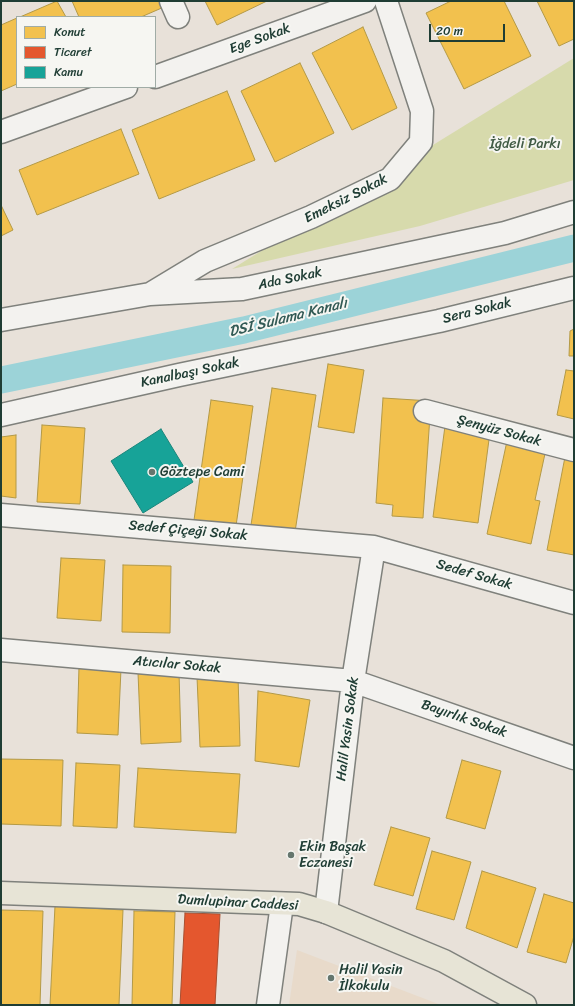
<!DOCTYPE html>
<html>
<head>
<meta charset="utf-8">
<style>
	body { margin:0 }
	#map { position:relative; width:575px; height:1006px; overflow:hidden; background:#e8e1d9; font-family:Sriracha,sans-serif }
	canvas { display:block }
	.frame { position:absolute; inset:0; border:2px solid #1f3d34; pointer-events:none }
	.legend { position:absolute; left:16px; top:16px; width:140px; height:72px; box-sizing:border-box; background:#f6f6f2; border:1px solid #a0aca6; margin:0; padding:5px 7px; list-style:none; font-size:12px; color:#1f3d34 }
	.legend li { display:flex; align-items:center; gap:8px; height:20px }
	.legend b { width:20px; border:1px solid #a0aca6 }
	.scale { position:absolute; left:429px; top:24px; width:76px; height:18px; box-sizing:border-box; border:2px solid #1f3d34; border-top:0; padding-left:5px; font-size:12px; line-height:14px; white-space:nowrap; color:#1f3d34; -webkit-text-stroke:3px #f6f6f2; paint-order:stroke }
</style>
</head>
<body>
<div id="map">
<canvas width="575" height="1006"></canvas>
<div class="frame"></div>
<ul class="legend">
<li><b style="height:11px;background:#f2c14e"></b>Konut</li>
<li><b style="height:11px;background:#e4572e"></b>Ticaret</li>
<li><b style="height:11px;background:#17a398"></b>Kamu</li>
</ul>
<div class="scale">20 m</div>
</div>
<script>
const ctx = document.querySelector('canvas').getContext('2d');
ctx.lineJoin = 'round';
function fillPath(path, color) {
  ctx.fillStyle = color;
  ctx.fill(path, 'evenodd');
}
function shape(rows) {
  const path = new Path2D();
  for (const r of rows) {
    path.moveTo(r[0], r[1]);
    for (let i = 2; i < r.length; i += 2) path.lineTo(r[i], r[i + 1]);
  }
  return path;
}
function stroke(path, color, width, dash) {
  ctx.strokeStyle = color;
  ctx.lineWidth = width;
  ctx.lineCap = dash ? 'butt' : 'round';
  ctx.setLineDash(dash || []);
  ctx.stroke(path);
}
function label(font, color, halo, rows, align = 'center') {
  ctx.font = font + ' Sriracha,sans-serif';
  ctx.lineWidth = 4;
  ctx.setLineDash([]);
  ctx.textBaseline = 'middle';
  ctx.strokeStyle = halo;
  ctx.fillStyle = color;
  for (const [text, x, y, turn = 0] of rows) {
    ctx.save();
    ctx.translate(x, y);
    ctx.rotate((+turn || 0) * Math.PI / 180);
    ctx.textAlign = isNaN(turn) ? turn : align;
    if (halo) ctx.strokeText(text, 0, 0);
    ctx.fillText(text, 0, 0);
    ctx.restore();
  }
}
const built = shape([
	[297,950,441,1005,289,1005]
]);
const green = shape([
	[574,58,574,180,420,226,232,269]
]);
const homes = shape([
	[57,1,66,17,20,17,57,1],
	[72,1,161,1,164,7,141,17,79,17,72,1],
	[205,1,267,1,217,25,205,1],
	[451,1,504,1,531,56,464,89,426,13,451,1],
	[537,1,574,1,574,39,559,46,537,1],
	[17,18,17,84,1,91,1,25,17,18],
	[363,27,397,108,352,130,312,53,363,27],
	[300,63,334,133,275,162,241,91,300,63],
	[227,91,255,160,159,199,132,130,227,91],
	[121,129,139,174,37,215,19,170,121,129],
	[1,205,13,230,1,236,1,205],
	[574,329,574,356,569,356,570,331,574,329],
	[328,364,364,370,354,433,318,427,328,364],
	[566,370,574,371,574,419,557,415,566,370],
	[272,388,316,395,295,532,251,525,272,388],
	[383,398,431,401,423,518,392,516,393,505,376,503,383,398],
	[211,400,253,406,236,526,194,520,211,400],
	[42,425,85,428,80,504,37,502,42,425],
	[445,426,490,432,478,523,433,517,445,426],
	[16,435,16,498,1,496,1,437,16,435],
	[507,441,546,449,535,500,540,501,531,544,487,534,507,441],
	[565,457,574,459,574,555,547,550,565,457],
	[61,558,105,560,101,621,57,618,61,558],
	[123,565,171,566,170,633,122,632,123,565],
	[79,667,121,669,118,735,77,733,79,667],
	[179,672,181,742,141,744,138,673,179,672],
	[238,675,240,746,200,747,197,677,238,675],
	[258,691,310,700,299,767,255,761,258,691],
	[1,759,63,760,61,826,1,824,1,759],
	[462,760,501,771,485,829,446,818,462,760],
	[76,763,120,765,117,828,73,826,76,763],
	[138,768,240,774,236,833,134,827,138,768],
	[391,827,430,838,413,896,374,885,391,827],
	[432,851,471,862,454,920,416,909,432,851],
	[482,871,536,888,517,948,466,928,482,871],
	[544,894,574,903,574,936,566,963,527,952,544,894],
	[55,906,123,910,119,1005,50,1005,55,906],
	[1,910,43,911,40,1005,1,1005,1,910],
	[134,911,175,912,172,1005,132,1005,134,911]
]);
const shops = shape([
	[185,913,220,914,215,1005,180,1005,185,913]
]);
const public = shape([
	[161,429,193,482,143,513,111,461,161,429]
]);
const canal = shape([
	[1,380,244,330,574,248]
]);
const minor = shape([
	[171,1,178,17],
	[155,77,365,1],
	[1,132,126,87],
	[152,293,205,261,311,217,390,179,421,142,422,111,386,1],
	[1,320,150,294,242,289,505,233,574,212],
	[425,411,574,450],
	[1,415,179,375,439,321,574,288],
	[1,515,374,547,574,603],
	[1,650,353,681,574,758],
	[326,912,353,681,374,547],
	[268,1005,282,904]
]);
const major = shape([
	[1,893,299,904,326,912,444,961,525,1005]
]);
const markers = [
	[152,472,4,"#65766e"],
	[291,855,4,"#65766e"],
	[331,978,4,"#65766e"]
];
const streetNames = [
	["Ege Sokak",260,39,-20],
	["Emeksiz Sokak",346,199,-27],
	["Ada Sokak",290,279,-12],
	["Sera Sokak",477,311,-14],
	["Kanalbaşı Sokak",190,373,-12],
	["Şenyüz Sokak",499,431,15],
	["Sedef Çiçeği Sokak",188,531,5],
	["Sedef Sokak",474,575,16],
	["Atıcılar Sokak",177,665,5],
	["Bayırlık Sokak",464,719,19],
	["Halil Yasin Sokak",348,729,-83],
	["Dumlupinar Caddesi",238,903,3]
];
const parkNames = [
	["İğdeli Parkı",525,144]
];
const poiNames = [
	["Göztepe Cami",160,472],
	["Ekin Başak",299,847],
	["Eczanesi",299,863],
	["Halil Yasin",339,970],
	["İlkokulu",339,986]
];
const waterNames = [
	["DSİ Sulama Kanalı",288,318,-14]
];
fillPath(built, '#e8daca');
fillPath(green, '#d7daac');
fillPath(homes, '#f2c14e');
stroke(homes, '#b39946', 1);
fillPath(shops, '#e4572e');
stroke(shops, '#a94f30', 1);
fillPath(public, '#17a398');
stroke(public, '#19847a', 1);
stroke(canal, '#9cd3d8', 27);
stroke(minor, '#7f817c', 25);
stroke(major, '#7f817c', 25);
stroke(minor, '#f3f2ef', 22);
stroke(major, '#e7e4d6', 22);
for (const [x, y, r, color] of markers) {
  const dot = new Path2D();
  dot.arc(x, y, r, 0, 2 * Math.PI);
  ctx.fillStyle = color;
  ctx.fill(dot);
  stroke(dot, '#f6f6f2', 1.5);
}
label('14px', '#1f3d34', '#f6f6f2', streetNames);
label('14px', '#415b45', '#f6f6f2', parkNames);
label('14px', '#1f3d34', '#f6f6f2', poiNames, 'left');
label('italic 15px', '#325a55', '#f6f6f2', waterNames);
</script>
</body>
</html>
